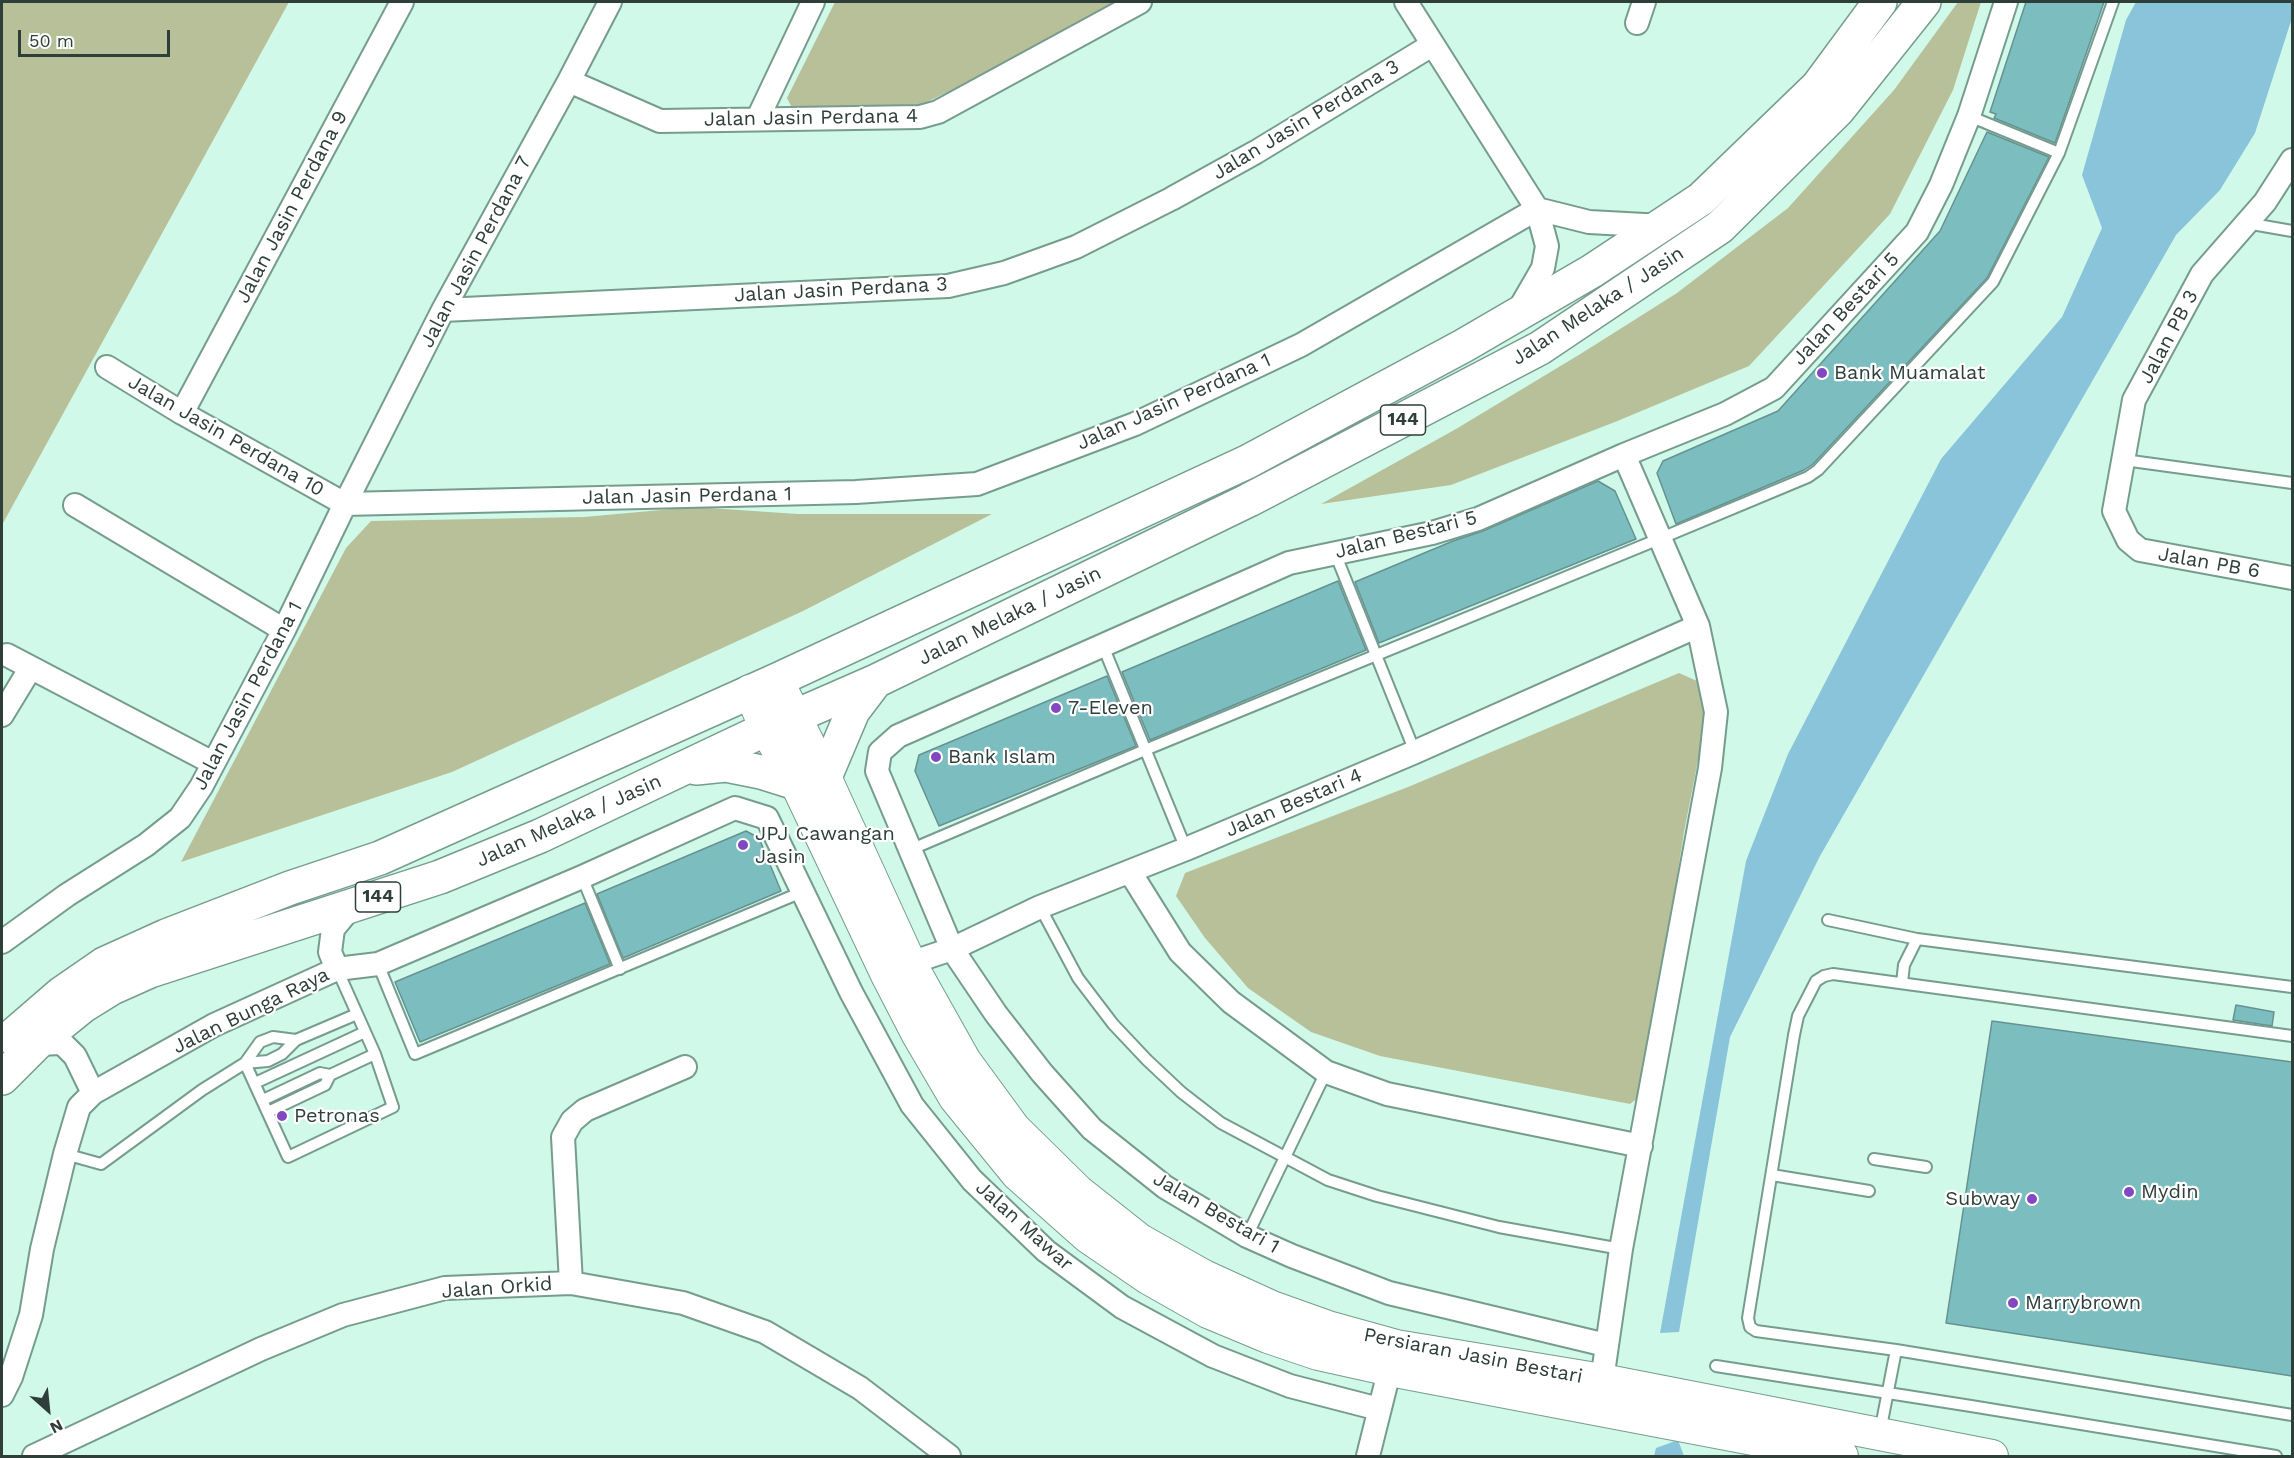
<!DOCTYPE html>
<html>
<head>
<meta charset="utf-8">
<style>
	body { margin:0 }
	#map { position:relative; width:2294px; height:1458px; overflow:hidden; background:#d0f9e9; font-family:"Work Sans",sans-serif }
	canvas { display:block }
	.frame { position:absolute; inset:0; border:3px solid #2e3e38; pointer-events:none }
	.north { position:absolute; left:18px; top:1380px; width:60px; height:60px; -webkit-text-stroke:4px #fff; paint-order:stroke; rotate:153deg; font-size:16px; font-weight:700; line-height:24px; text-align:center; color:#2e3e38 }
	.north::after { content:''; display:block; margin:auto; width:21px; height:27px; background:#2e3e38; clip-path:polygon(50% 0,100% 100%,50% 72%,0 100%) }
	.scale { position:absolute; left:18px; top:30px; width:152px; height:27px; box-sizing:border-box; border:3px solid #2e3e38; border-top:0; padding-left:8px; font-size:18px; line-height:21px; white-space:nowrap; color:#2e3e38; -webkit-text-stroke:4px #fff; paint-order:stroke }
</style>
</head>
<body>
<div id="map">
<canvas width="2294" height="1458"></canvas>
<div class="frame"></div>
<div class="north">N</div>
<div class="scale">50 m</div>
</div>
<script>
const ctx = document.querySelector('canvas').getContext('2d');
ctx.lineJoin = 'round';
function fillPath(path, color) {
  ctx.fillStyle = color;
  ctx.fill(path, 'evenodd');
}
function shape(rows) {
  const path = new Path2D();
  for (const r of rows) {
    path.moveTo(r[0], r[1]);
    for (let i = 2; i < r.length; i += 2) path.lineTo(r[i], r[i + 1]);
  }
  return path;
}
function stroke(path, color, width, dash) {
  ctx.strokeStyle = color;
  ctx.lineWidth = width;
  ctx.lineCap = dash ? 'butt' : 'round';
  ctx.setLineDash(dash || []);
  ctx.stroke(path);
}
function label(font, color, halo, rows, align = 'center') {
  ctx.font = font + ' "Work Sans",sans-serif';
  ctx.lineWidth = 4.5;
  ctx.setLineDash([]);
  ctx.textBaseline = 'middle';
  ctx.strokeStyle = halo;
  ctx.fillStyle = color;
  for (const [text, x, y, turn = 0] of rows) {
    ctx.save();
    ctx.translate(x, y);
    ctx.rotate((+turn || 0) * Math.PI / 180);
    ctx.textAlign = isNaN(turn) ? turn : align;
    if (halo) ctx.strokeText(text, 0, 0);
    ctx.fillText(text, 0, 0);
    ctx.restore();
  }
}
const green = shape([
	[2,2,289,2,2,525],
	[835,2,1122,2,1075,29,919,106,793,110,787,98],
	[1958,2,1981,2,1953,90,1890,214,1749,366,1615,422,1451,485,1321,504,1456,429,1582,353,1677,293,1788,208,1894,90],
	[694,507,798,514,992,514,803,611,452,772,181,862,346,548,371,521,584,517],
	[1679,673,1697,681,1708,709,1684,832,1643,1094,1630,1104,1380,1056,1311,1032,1248,988,1205,938,1176,896,1185,873,1408,787]
]);
const water = shape([
	[2136,2,2292,2,2292,18,2255,133,2220,190,2176,235,1820,856,1730,1037,1679,1332,1660,1333,1746,861,1788,754,1941,459,2062,317,2102,228,2082,175,2126,20],
	[1678,1440,1684,1456,1654,1456,1656,1448]
]);
const building = shape([
	[2026,2,2104,2,2055,143,1994,118,1996,114,1990,112,2026,2],
	[1987,132,2049,157,1987,278,1813,464,1804,470,1676,524,1657,473,1663,461,1778,411,1940,231,1987,132],
	[1598,481,1615,491,1636,539,1379,643,1355,582,1453,541,1483,531,1598,481],
	[1338,581,1366,650,1150,740,1122,672,1338,581],
	[1107,676,1136,746,939,826,915,771,919,755,1107,676],
	[746,831,759,838,781,891,623,958,597,894,746,831],
	[585,903,610,964,420,1042,395,982,585,903],
	[2236,1005,2274,1012,2272,1026,2233,1020,2236,1005],
	[1992,1021,2292,1062,2292,1376,1946,1323,1992,1021]
]);
const lane = shape([
	[1969,116,2059,153],
	[2246,223,2292,231],
	[2124,460,2292,483],
	[1335,553,1415,752],
	[1103,646,1186,849],
	[912,849,1145,750,1659,539,1808,477,1818,470,1993,282,2059,153,2113,2],
	[582,877,620,969],
	[1040,907,1078,978,1113,1024,1147,1060,1181,1092,1221,1123,1328,1180,1377,1196,1499,1227,1621,1249],
	[1828,920,1917,939,2292,987],
	[378,964,415,1054,802,892],
	[1902,983,1904,965,1917,939],
	[2292,1036,1833,974,1824,976,1816,981,1798,1016,1794,1035,1748,1318,1750,1327,1756,1331,1896,1350,2292,1415],
	[296,1040,282,1054,268,1061,245,1063,288,1157,393,1107,375,1054,337,969],
	[255,1083,365,1032],
	[263,1100,320,1073,330,1075,375,1054],
	[268,1112,325,1085,330,1075],
	[65,1154,101,1164,202,1090,245,1063,260,1042,273,1037,296,1040,357,1014],
	[1874,1159,1926,1167],
	[1772,1175,1869,1191],
	[1247,1236,1326,1072],
	[1716,1366,1971,1406,2276,1456],
	[1880,1432,1896,1350]
]);
const street = shape([
	[1406,2,1537,209,1547,246,1543,268,1517,313],
	[1637,23,1644,2],
	[569,81,660,121,920,117,938,112,1140,2],
	[758,118,813,2],
	[2292,160,2265,202,2202,274,2134,400,2114,511,2128,540,2140,550,2292,578],
	[1537,209,1589,222,1663,226],
	[443,310,948,286,1004,273,1076,247,1171,199,1256,152,1432,45],
	[107,367,182,413,345,504],
	[182,413,402,2],
	[345,504,856,492,977,484,1135,424,1301,345,1537,209],
	[75,505,284,630],
	[7,655,213,763],
	[2,715,30,669],
	[1130,872,1180,952,1231,1002,1326,1072,1387,1094,1641,1146],
	[2,942,67,895,146,845,180,818,201,787,284,630,345,504,443,310,569,81,610,2],
	[337,969,330,952,333,929,352,906],
	[897,969,910,963,952,949,1040,907,1186,849,1415,752,1698,626],
	[36,1044,62,1043,75,1056,93,1093],
	[571,1283,563,1137,572,1121,585,1110,685,1067],
	[1606,1345,1389,1293,1292,1256,1247,1236,1165,1187,1092,1129,1042,1073,996,1014,952,949,877,771,880,752,898,736,1289,563,1432,533,1478,519,1624,455,1725,414,1774,388,1917,232,1941,185,1969,116,2006,2],
	[1602,1380,1621,1249,1710,768,1716,712,1698,626,1624,455],
	[2,1395,11,1377,31,1315,42,1249,65,1154,79,1107,93,1093,214,1025,337,969,378,964,582,877,735,808,767,818,851,992,912,1105,972,1180,1046,1251,1122,1307,1213,1356,1290,1386,1379,1409],
	[34,1456,261,1349,343,1315,445,1288,571,1283,683,1303,765,1332,860,1388,949,1456],
	[1368,1456,1393,1356]
]);
const secondary = shape([
	[777,680,825,777,910,963,965,1061,1014,1128,1078,1191,1140,1240,1204,1276,1272,1307,1331,1328,1396,1346,1602,1380,1992,1456],
	[750,691,766,729,796,783,887,975,918,1035,955,1098,1017,1174,1088,1237,1148,1278,1208,1312,1268,1337,1318,1354,1390,1370,1842,1456]
]);
const primary = shape([
	[696,768,726,765,761,772,796,783],
	[825,777,853,711,875,682],
	[11,1037,62,993,104,964,166,936,290,888,380,858,777,680,1247,462,1463,346,1592,271,1701,199,1818,86,1880,2],
	[2,1078,36,1044,83,1006,112,988,150,971,440,877,540,836,766,729,876,681,1249,500,1540,348,1720,227,1838,110,1924,2]
]);
const markers = [
	[1822,373,6,"#8248bf"],
	[1056,708,6,"#8248bf"],
	[936,757,6,"#8248bf"],
	[743,845,6,"#8248bf"],
	[282,1116,6,"#8248bf"],
	[2129,1192,6,"#8248bf"],
	[2032,1199,6,"#8248bf"],
	[2013,1303,6,"#8248bf"]
];
const shields = [
	[1403,420,45],
	[378,897,45]
];
const shieldNames = [
	["144",1403,420],
	["144",378,897]
];
const streetNames = [
	["Jalan Jasin Perdana 4",811,118,-1],
	["Jalan Jasin Perdana 3",1306,120,-31],
	["Jalan Jasin Perdana 9",292,207,-62],
	["Jalan Jasin Perdana 7",476,252,-62],
	["Jalan Jasin Perdana 3",841,290,-3],
	["Jalan Melaka / Jasin",1598,306,-33],
	["Jalan Bestari 5",1846,309,-47],
	["Jalan PB 3",2169,337,-62],
	["Jalan Jasin Perdana 1",1174,402,-24],
	["Jalan Jasin Perdana 10",226,436,30],
	["Jalan Jasin Perdana 1",687,496,-1],
	["Jalan Bestari 5",1406,535,-14],
	["Jalan PB 6",2209,563,10],
	["Jalan Melaka / Jasin",1010,616,-26],
	["Jalan Jasin Perdana 1",248,696,-62],
	["Jalan Bestari 4",1294,803,-23],
	["Jalan Melaka / Jasin",569,821,-24],
	["Jalan Bunga Raya",251,1011,-26],
	["Jalan Bestari 1",1216,1213,30],
	["Jalan Mawar",1024,1226,42],
	["Jalan Orkid",497,1288,-4],
	["Persiaran Jasin Bestari",1473,1356,11]
];
const poiNames = [
	["Bank Muamalat",1834,373],
	["7-Eleven",1068,708],
	["Bank Islam",948,757],
	["JPJ Cawangan",755,834],
	["Jasin",755,857],
	["Petronas",294,1116],
	["Mydin",2141,1192],
	["Subway",2020,1199,"right"],
	["Marrybrown",2025,1303]
];
fillPath(green, '#b8c099');
fillPath(water, '#8ac4da');
fillPath(building, '#7cbebf');
stroke(building, '#669192', 1.5);
stroke(lane, '#769c8e', 14);
stroke(street, '#769c8e', 26);
stroke(secondary, '#769c8e', 34);
stroke(primary, '#769c8e', 36);
stroke(lane, '#fff', 10);
stroke(street, '#fff', 22);
stroke(secondary, '#fff', 32);
stroke(primary, '#fff', 33);
for (const [x, y, r, color] of markers) {
  const dot = new Path2D();
  dot.arc(x, y, r, 0, 2 * Math.PI);
  ctx.fillStyle = color;
  ctx.fill(dot);
  stroke(dot, '#fff', 2);
}
for (const [x, y, w] of shields) {
  const box = new Path2D();
  box.roundRect(x - w / 2, y - 15, w, 30, 4.5);
  ctx.fillStyle = '#fff';
  ctx.fill(box);
  stroke(box, '#2e3e38', 1.5);
}
label('bold 18px', '#2e3e38', null, shieldNames);
label('20px', '#2e3e38', '#fff', streetNames);
label('20px', '#2e3e38', '#fff', poiNames, 'left');
</script>
</body>
</html>
